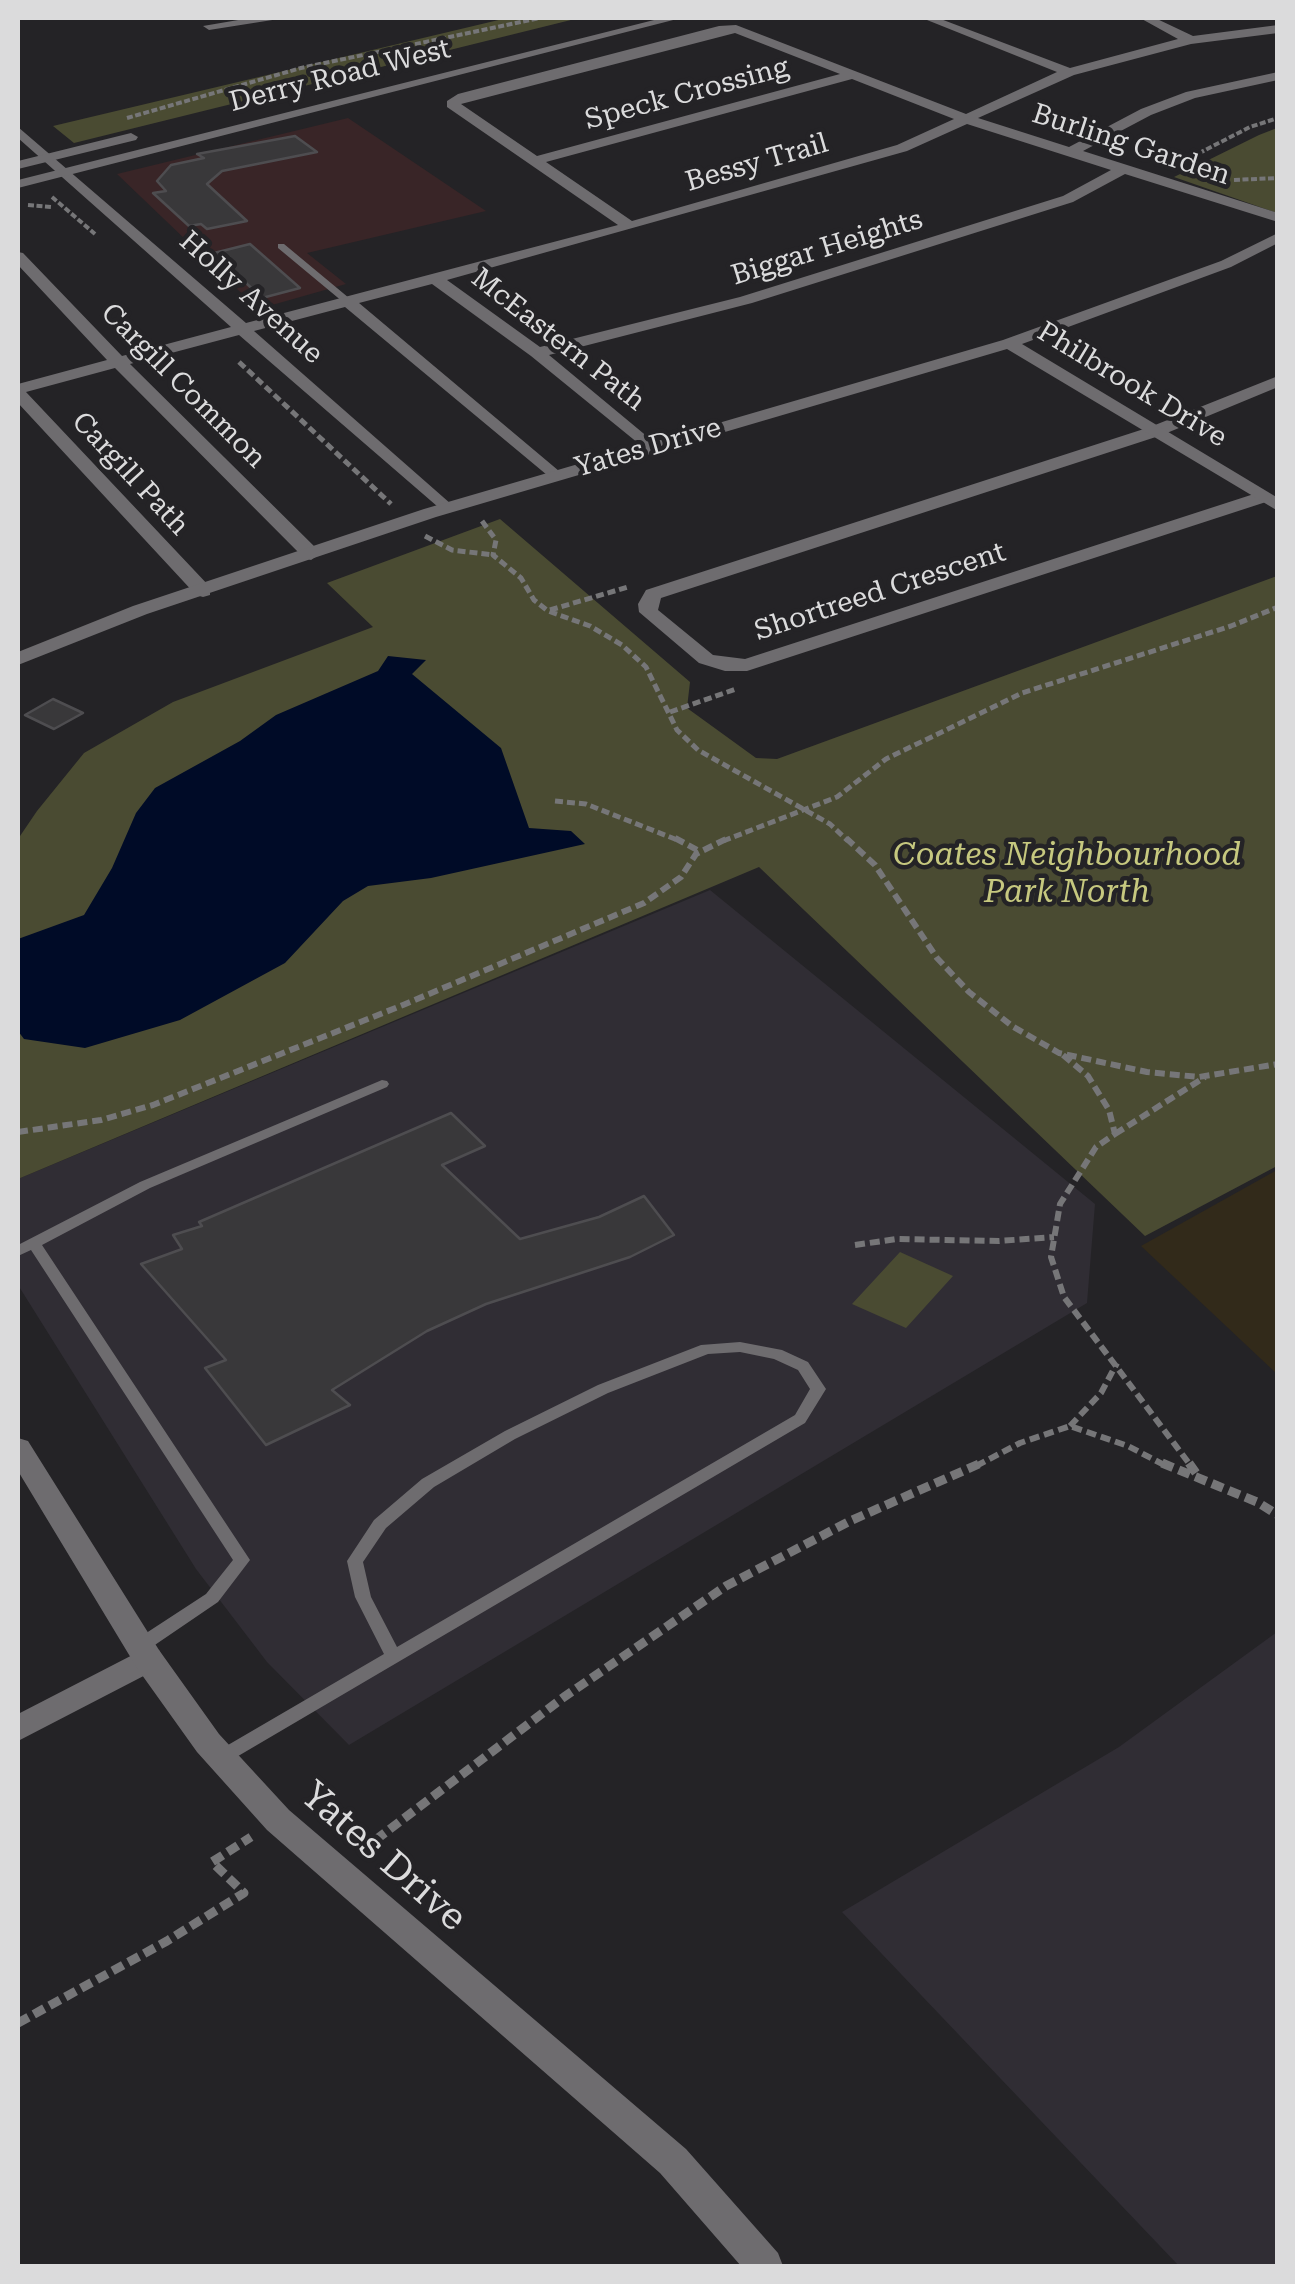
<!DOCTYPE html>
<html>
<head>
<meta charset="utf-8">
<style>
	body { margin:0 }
	#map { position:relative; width:1295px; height:2284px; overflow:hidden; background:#242326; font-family:"Roboto Serif",serif }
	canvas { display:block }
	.frame { position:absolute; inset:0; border:20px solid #dbdbdc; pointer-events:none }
</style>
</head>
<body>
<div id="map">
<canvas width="1295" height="2284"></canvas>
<div class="frame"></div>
</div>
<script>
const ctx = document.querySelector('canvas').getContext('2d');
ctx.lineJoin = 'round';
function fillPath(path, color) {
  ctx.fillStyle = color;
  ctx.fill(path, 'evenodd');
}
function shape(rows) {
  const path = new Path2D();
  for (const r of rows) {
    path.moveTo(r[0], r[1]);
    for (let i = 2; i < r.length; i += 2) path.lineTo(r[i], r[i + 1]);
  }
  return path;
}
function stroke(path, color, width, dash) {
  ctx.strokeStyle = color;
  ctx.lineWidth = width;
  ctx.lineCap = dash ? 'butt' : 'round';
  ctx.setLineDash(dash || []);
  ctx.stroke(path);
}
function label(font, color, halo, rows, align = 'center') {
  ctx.font = font + ' "Roboto Serif",serif';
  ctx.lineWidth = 9;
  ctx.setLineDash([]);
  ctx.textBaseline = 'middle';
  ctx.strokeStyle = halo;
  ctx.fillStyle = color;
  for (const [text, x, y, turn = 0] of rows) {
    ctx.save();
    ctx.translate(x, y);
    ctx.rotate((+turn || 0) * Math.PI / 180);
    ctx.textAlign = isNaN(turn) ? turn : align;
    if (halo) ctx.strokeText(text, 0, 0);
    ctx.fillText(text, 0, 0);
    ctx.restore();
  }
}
const commercial = shape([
	[348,118,486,211,307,253,346,284,258,309,117,174]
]);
const industrial = shape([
	[1277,1170,1277,1374,1141,1246]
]);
const built = shape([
	[710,890,1095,1204,1087,1303,349,1745,267,1662,196,1569,18,1285,18,1179],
	[1277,1632,1277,2266,1179,2266,842,1912,1119,1747]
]);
const green = shape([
	[507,18,579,18,74,143,53,126],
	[1277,128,1277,213,1174,177,1259,135],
	[500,519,690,682,687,708,756,758,777,759,1277,576,1277,1166,1145,1236,759,867,18,1179,18,839,37,811,84,753,173,702,373,627,327,583],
	[900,1252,953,1276,906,1328,852,1304]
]);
const water = shape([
	[388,656,426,660,412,674,501,748,529,828,571,831,585,844,431,878,368,886,343,901,285,963,180,1020,85,1048,24,1039,18,1031,18,939,84,915,112,868,136,813,155,788,240,741,276,715,378,671]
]);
const building = shape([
	[295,136,317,152,222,171,207,184,247,221,207,229,201,224,189,226,153,193,166,191,157,181,171,165,204,158,197,154,295,136],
	[250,244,300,288,262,298,214,253,250,244],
	[53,699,83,713,54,729,25,715,53,699],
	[451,1113,485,1146,442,1165,520,1239,599,1217,644,1196,674,1235,630,1257,486,1304,427,1331,332,1390,350,1405,266,1445,205,1368,226,1360,141,1264,182,1249,173,1235,202,1226,199,1222,451,1113]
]);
const pathFar3 = shape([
	[127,118,301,68,540,18],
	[1176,165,1250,127,1278,118],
	[1234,180,1278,178],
	[52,197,95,234],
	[28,205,52,207]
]);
const pathFar2 = shape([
	[239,362,391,504],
	[482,521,496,540,493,555,521,578,534,600,548,611,590,626,622,645,646,667,677,730,698,750,830,824,848,841],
	[425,536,452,550,493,555],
	[550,610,628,587],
	[670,712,736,689],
	[555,801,586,804,680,841],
	[723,841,837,797,886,759,1022,693,1231,626,1278,607]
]);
const pathFar1 = shape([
	[675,838,701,852],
	[846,838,875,865,937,958,969,992,1012,1026,1059,1053,1147,1072,1199,1077,1278,1064],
	[1063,1055,1088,1076,1109,1110,1115,1134,1096,1147,1060,1204,1051,1257,1064,1297,1191,1466],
	[18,1132,101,1120,153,1105,403,1005,644,903,681,877,696,854,728,838],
	[1115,1134,1205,1077],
	[855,1245,897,1239,999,1241,1054,1237],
	[1070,1426,1101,1393,1117,1363],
	[976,1466,1020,1443,1070,1426,1128,1446,1166,1466]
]);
const path = shape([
	[1162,1463,1257,1502,1278,1515],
	[1189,1463,1201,1480],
	[361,1851,564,1697,726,1586,850,1521,981,1463],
	[18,2023,167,1941,244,1893,212,1862,251,1837]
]);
const lane = shape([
	[278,244,284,244,349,298,349,302,343,302,278,248,278,244],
	[382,1080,387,1081,389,1084,387,1087,150,1188,42,1245,250,1560,218,1602,146,1651,140,1653,134,1651,132,1646,134,1641,206,1594,233,1560,31,1250,18,1256,18,1245,140,1182,382,1080],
	[740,1342,782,1350,808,1362,826,1389,805,1423,228,1762,222,1764,216,1762,213,1757,216,1752,384,1654,355,1597,347,1561,374,1520,422,1479,505,1431,598,1385,701,1345,740,1342],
	[740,1352,774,1359,798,1370,810,1389,795,1415,397,1647,371,1597,363,1562,386,1528,434,1487,515,1439,608,1393,708,1354,740,1352]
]);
const street = shape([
	[250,18,285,18,209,30,203,26,250,18],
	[922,18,938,18,1070,68,1178,39,1140,18,1155,18,1193,36,1278,25,1278,33,1191,44,1074,75,978,118,1069,147,1141,109,1186,92,1278,72,1278,80,1195,98,1151,115,1083,151,1278,213,1278,222,1125,174,1073,202,752,303,549,355,655,443,658,447,649,452,531,356,432,284,359,303,559,471,559,479,553,480,345,307,254,331,451,504,451,512,445,513,239,335,130,364,318,550,320,554,311,560,304,558,115,368,26,392,210,587,210,595,203,597,196,595,18,403,18,384,107,360,18,265,18,252,23,253,122,356,231,327,18,138,18,127,246,323,618,225,447,107,447,101,458,94,719,26,736,25,966,114,1057,72,922,18],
	[735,33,840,74,537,156,461,104,735,33],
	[852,79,954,119,897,145,632,221,546,162,852,79],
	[967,124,1111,170,1063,196,740,297,540,347,447,280,907,151,967,124],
	[1278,376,1278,387,1162,435,661,598,658,610,713,655,745,659,1257,493,1269,493,1269,501,747,671,725,671,699,663,639,612,638,604,646,590,1150,427,1278,376],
	[148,1647,159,1650,163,1659,159,1668,18,1741,18,1714,148,1647]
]);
const secondary = shape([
	[662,18,681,18,18,188,18,180,662,18],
	[131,133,138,137,136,140,18,169,18,161,131,133],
	[1278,233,1278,243,1231,267,1022,344,1278,498,1278,511,1007,349,436,517,147,614,18,665,18,652,133,606,424,509,1003,340,1221,261,1278,233],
	[18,1438,28,1441,159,1650,219,1734,289,1810,686,2149,778,2253,783,2266,741,2266,660,2173,267,1830,197,1752,137,1668,18,1471,18,1438]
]);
const farStreetnames = [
	["Derry Road West",340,76,-14],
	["Speck Crossing",687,94,-15],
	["Burling Garden",1131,145,18],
	["Bessy Trail",757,163,-16],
	["Biggar Heights",827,248,-17],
	["Holly Avenue",251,298,42],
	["McEastern Path",558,340,38],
	["Philbrook Drive",1132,385,31],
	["Cargill Common",183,386,45],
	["Yates Drive",648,448,-16],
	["Cargill Path",130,474,47],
	["Shortreed Crescent",880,592,-18]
];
const parkNames = [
	["Coates Neighbourhood",1067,856],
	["Park North",1067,893]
];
const nearStreetnames = [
	["Yates Drive",383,1857,41]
];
fillPath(commercial, '#392527');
fillPath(industrial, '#322a1a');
fillPath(built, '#302d34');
fillPath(green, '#4a4b32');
fillPath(water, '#000b27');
fillPath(building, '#39383a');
stroke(building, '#4e4d50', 2.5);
stroke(pathFar3, '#767678', 4, [6, 2.5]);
stroke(pathFar2, '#767678', 5, [8, 4]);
stroke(pathFar1, '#767678', 6, [10, 5]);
stroke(path, '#767678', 9, [12, 6]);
fillPath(lane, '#6e6c6f');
fillPath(street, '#6e6c6f');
fillPath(secondary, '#6e6c6f');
label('28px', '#dbdbdc', '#242326', farStreetnames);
label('italic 32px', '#c6c87f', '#242326', parkNames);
label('38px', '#dbdbdc', '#242326', nearStreetnames);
</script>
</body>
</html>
